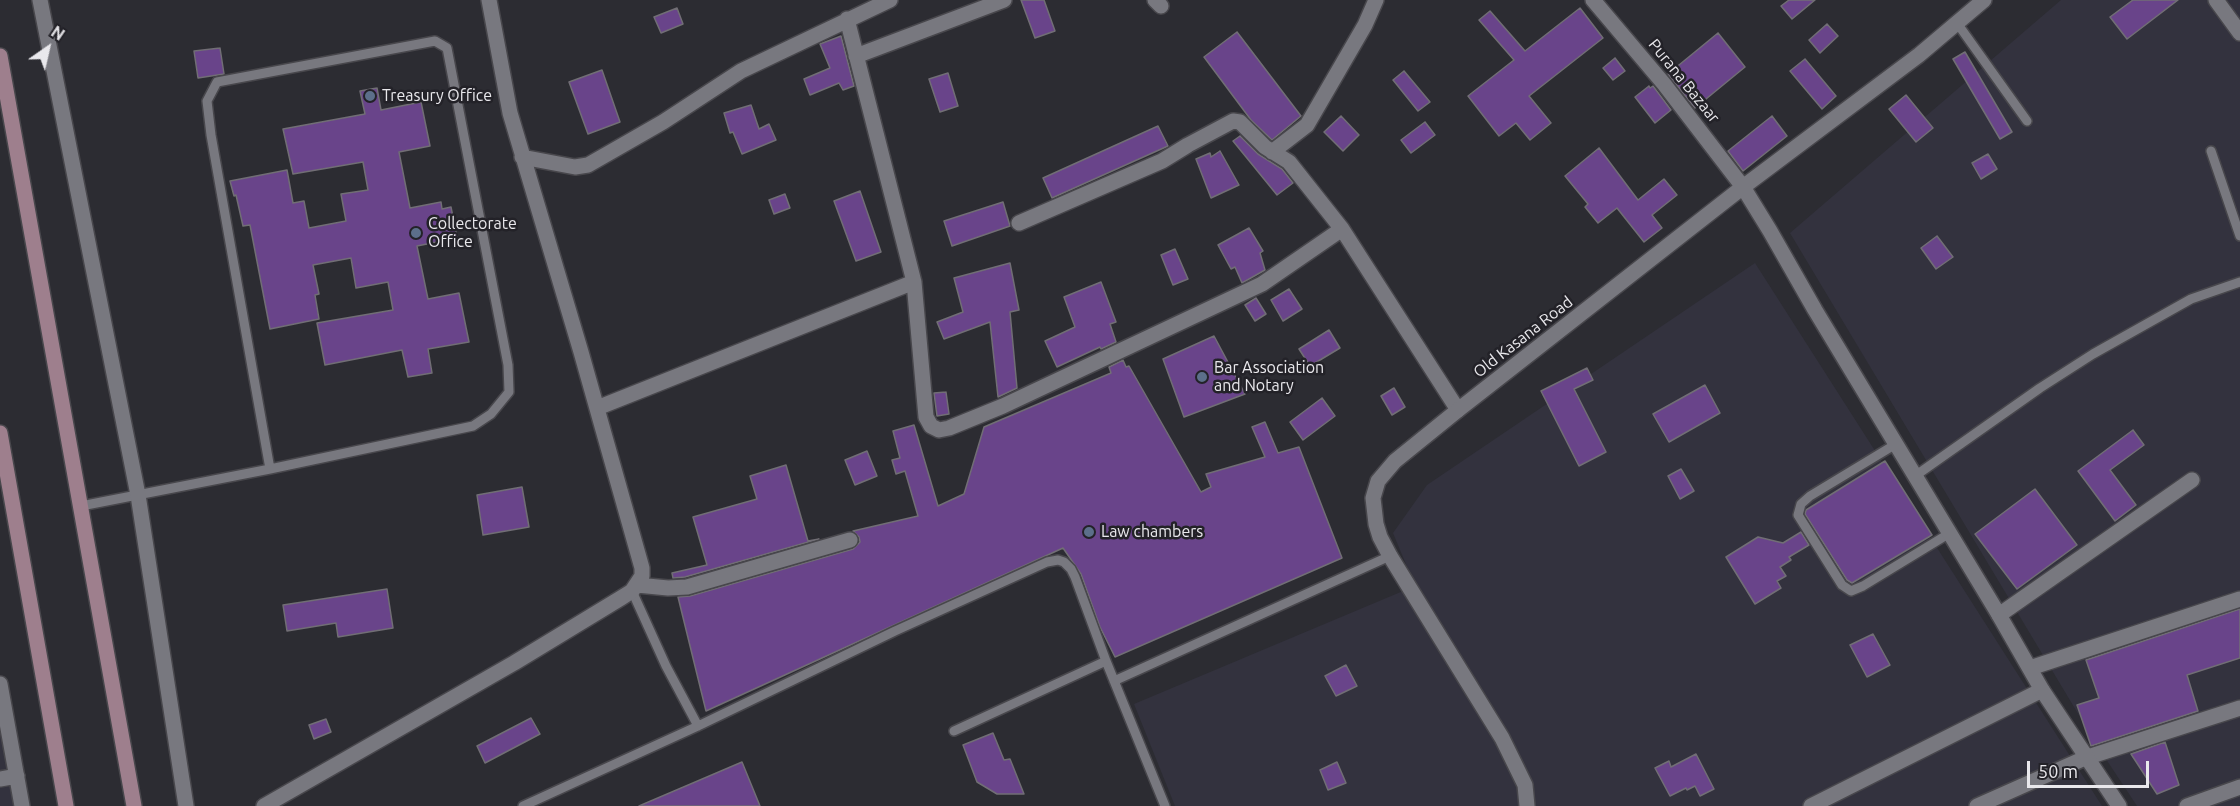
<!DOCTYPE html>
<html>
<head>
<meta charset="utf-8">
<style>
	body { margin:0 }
	#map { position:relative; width:2240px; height:806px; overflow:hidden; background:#2c2c32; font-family:Ubuntu,sans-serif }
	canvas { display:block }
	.north { position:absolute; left:18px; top:18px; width:60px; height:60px; -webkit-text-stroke:4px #232228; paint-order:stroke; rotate:34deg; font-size:16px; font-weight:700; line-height:24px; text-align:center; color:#e9e8ec }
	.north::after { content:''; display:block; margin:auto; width:21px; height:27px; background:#e9e8ec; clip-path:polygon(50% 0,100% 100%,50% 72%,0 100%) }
	.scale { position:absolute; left:2027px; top:761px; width:122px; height:27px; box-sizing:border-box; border:3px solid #e9e8ec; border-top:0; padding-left:8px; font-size:18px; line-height:21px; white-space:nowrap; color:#e9e8ec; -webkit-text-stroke:4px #232228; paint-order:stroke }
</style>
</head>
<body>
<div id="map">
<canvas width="2240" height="806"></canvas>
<div class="north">N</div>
<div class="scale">50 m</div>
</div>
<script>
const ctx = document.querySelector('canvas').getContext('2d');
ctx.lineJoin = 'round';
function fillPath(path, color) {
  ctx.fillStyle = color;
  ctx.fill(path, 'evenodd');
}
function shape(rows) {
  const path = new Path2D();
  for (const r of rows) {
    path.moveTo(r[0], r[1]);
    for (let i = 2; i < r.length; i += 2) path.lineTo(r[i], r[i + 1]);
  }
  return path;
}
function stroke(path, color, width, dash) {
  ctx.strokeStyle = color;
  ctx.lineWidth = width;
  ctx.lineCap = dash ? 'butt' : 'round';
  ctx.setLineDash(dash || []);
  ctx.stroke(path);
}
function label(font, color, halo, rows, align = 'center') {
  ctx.font = font + ' Ubuntu,sans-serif';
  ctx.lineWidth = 5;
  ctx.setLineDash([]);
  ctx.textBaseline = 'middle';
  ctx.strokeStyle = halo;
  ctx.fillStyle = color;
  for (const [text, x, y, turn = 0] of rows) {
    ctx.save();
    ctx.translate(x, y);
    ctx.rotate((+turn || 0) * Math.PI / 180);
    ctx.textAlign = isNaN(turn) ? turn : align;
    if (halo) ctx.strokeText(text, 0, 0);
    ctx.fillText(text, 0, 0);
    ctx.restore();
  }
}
const built = shape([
	[2061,0,2240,0,2240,806,2137,806,2098,747,1790,233],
	[1755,263,2102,806,1175,806,1134,704,1415,586,1393,533,1427,485],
	[0,681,23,806,0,806]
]);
const building = shape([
	[1021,0,1044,0,1055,31,1035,38,1021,0],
	[1789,0,1815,0,1792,19,1781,6,1789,0],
	[2133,0,2178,0,2127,39,2110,17,2133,0],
	[677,8,683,24,661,33,654,17,677,8],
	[1580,8,1603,38,1529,96,1551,123,1530,140,1516,123,1499,136,1468,96,1514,60,1479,20,1490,11,1525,51,1580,8],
	[1827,24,1838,36,1820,53,1809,40,1827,24],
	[1237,32,1301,116,1272,140,1251,120,1204,57,1237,32],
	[1718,33,1745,67,1695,108,1668,74,1718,33],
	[841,36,854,86,843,90,839,83,810,95,804,79,830,68,820,44,841,36],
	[220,48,224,74,198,78,194,51,220,48],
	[1965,52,2012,132,2000,139,1953,59,1965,52],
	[1615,58,1625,71,1613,80,1603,68,1615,58],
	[1805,59,1836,96,1822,109,1790,71,1805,59],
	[602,70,620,122,588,134,569,82,602,70],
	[1404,71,1430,102,1418,111,1393,80,1404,71],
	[948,73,958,106,940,112,929,79,948,73],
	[1649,86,1650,88,1653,86,1671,110,1655,123,1635,97,1649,86],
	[377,88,381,110,421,102,430,146,399,152,410,208,441,202,442,209,451,207,457,238,417,246,428,299,459,293,469,342,428,349,432,373,408,377,402,350,325,365,317,323,393,310,388,282,356,288,351,258,313,265,319,294,315,295,319,319,270,329,250,225,243,226,236,195,234,196,230,181,287,170,293,203,304,201,309,228,346,221,341,194,368,190,363,162,293,174,283,129,365,114,360,91,377,88],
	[1906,95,1933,128,1916,142,1889,109,1906,95],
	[751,105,759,129,769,124,776,140,742,154,733,132,730,133,724,113,751,105],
	[1341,116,1359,135,1343,151,1324,132,1341,116],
	[1772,116,1787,136,1743,171,1728,151,1772,116],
	[1425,122,1435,135,1411,153,1401,140,1425,122],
	[1158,126,1168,146,1052,198,1043,178,1158,126],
	[1240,136,1258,154,1282,169,1293,183,1277,195,1233,141,1240,136],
	[1599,148,1638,200,1664,179,1677,195,1652,215,1662,228,1644,242,1617,208,1598,223,1585,207,1588,204,1565,176,1599,148],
	[1220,151,1239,185,1211,198,1196,159,1210,153,1211,157,1220,151],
	[1988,154,1997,169,1981,179,1972,163,1988,154],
	[860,191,881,252,856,261,834,201,860,191],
	[785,194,790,208,774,214,769,200,785,194],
	[1003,202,1010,226,952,246,944,221,1003,202],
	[1249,228,1263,251,1260,253,1265,270,1242,283,1235,267,1231,269,1218,245,1249,228],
	[1937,236,1953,257,1936,269,1921,248,1937,236],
	[1175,249,1188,279,1173,285,1161,255,1175,249],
	[1010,263,1019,310,1010,312,1017,388,998,397,990,322,944,339,937,322,963,312,954,278,1010,263],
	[1101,282,1116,322,1110,324,1116,342,1101,349,1100,347,1057,367,1045,341,1075,327,1064,297,1101,282],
	[1289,289,1302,309,1283,321,1271,300,1289,289],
	[1256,298,1266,314,1255,321,1245,305,1256,298],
	[1329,330,1340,348,1310,366,1299,349,1329,330],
	[1214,336,1245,394,1184,417,1163,359,1214,336],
	[1123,360,1126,367,1129,366,1201,492,1211,487,1206,474,1265,457,1252,427,1265,422,1278,453,1299,447,1342,558,1115,657,1100,627,1081,574,1063,548,706,711,678,597,690,596,853,549,860,542,859,537,853,531,918,516,905,471,896,474,892,460,900,458,893,431,914,425,938,506,964,494,984,427,1111,373,1109,367,1123,360],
	[1587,368,1593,380,1574,389,1606,452,1579,466,1541,391,1587,368],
	[1705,385,1720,413,1669,442,1653,414,1705,385],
	[1394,388,1405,407,1392,415,1381,396,1394,388],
	[946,392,949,414,937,416,934,393,946,392],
	[1322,398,1335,416,1303,440,1290,422,1322,398],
	[2133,430,2144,445,2110,470,2136,505,2115,521,2078,471,2133,430],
	[867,451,877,476,855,485,845,460,867,451],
	[1885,461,1932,535,1852,583,1847,580,1805,514,1806,510,1885,461],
	[786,465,808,541,819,539,685,577,673,578,672,573,707,565,693,517,757,499,750,476,786,465],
	[1681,469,1694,491,1680,499,1668,476,1681,469],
	[522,487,529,527,483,535,477,495,522,487],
	[2035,489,2077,545,2017,589,1975,534,2035,489],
	[1801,532,1809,545,1789,557,1791,560,1780,567,1786,576,1777,581,1781,588,1755,604,1726,557,1758,537,1783,543,1801,532],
	[387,589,393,628,338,637,336,623,287,631,283,605,387,589],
	[2240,609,2240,658,2187,675,2198,711,2091,746,2077,705,2099,698,2086,660,2240,609],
	[1873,634,1890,665,1867,677,1850,645,1873,634],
	[1346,665,1357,686,1336,696,1325,676,1346,665],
	[531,718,540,734,485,763,477,746,531,718],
	[326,719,331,732,314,739,309,725,326,719],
	[993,733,1004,760,1010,759,1024,794,997,794,977,782,963,745,993,733],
	[2165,742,2179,785,2157,794,2131,754,2165,742],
	[1696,754,1714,789,1700,796,1695,786,1687,790,1686,788,1670,796,1655,768,1669,761,1671,767,1696,754],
	[742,762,760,806,639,806,742,762],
	[1337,762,1346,783,1328,790,1320,770,1337,762]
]);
const service = shape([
	[1957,23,2027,121],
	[2211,151,2240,236],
	[1896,444,1810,496,1801,504,1798,515,1842,585,1851,591,1863,586,1950,533],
	[1915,476,2040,388,2093,354,2191,299,2240,282],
	[81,506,270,469,473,426,491,414,509,392,508,365,447,48,435,41,217,82,207,101,211,135,270,469],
	[632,591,666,666,698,726],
	[1114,681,1390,556],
	[954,731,1106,661],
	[523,806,698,726,895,631,1047,562,1058,560,1064,562,1071,569,1075,577,1106,661,1165,806]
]);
const minor = shape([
	[40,0,138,495,186,806],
	[1155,0,1161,6],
	[2216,0,2240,33],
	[856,56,1004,0],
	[1272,152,1307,125,1365,25,1376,0],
	[522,157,575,167,588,165,663,122,741,71,890,0],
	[1019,223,1162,161,1188,145,1233,121,1240,122,1265,147,1289,162,1342,229,1458,410],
	[914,282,926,417,931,426,939,430,949,428,1003,406,1262,284,1342,229],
	[597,408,914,282,847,19],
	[637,585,668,588,687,587,850,540],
	[1999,615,2192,480],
	[2030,668,2240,599],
	[0,684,22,806],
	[0,779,17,776],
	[264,806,514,663,621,598,632,591,642,576,642,568,581,352,510,113,489,0],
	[1811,806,2042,690],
	[1977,806,2085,758,2240,708],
	[2187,806,2240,787]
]);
const tertiary = shape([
	[1593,0,1664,84,1743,187,1770,231,1815,310,1999,615,2042,690,2119,806],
	[1527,806,1525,785,1502,738,1390,556,1380,537,1376,524,1373,498,1378,481,1395,461,1458,410,1743,187,1919,55,1984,0]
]);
const secondary = shape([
	[0,56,134,806],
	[0,433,66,806]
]);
const markers = [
	[370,96,6,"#5c6f8a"],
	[416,233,6,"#5c6f8a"],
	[1202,377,6,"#5c6f8a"],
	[1089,532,6,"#5c6f8a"]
];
const streetNames = [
	["Purana Bazaar",1684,81,51],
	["Old Kasana Road",1523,337,-38]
];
const poiNames = [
	["Treasury Office",382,96],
	["Collectorate",428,224],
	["Office",428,242],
	["Bar Association",1214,368],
	["and Notary",1214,386],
	["Law chambers",1101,532]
];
fillPath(built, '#33323e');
fillPath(building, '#69448a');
stroke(building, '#716e75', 1.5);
stroke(service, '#48474c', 12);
stroke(minor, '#48474c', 18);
stroke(tertiary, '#48474c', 18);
stroke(secondary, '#48474c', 18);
stroke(service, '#78787f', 9);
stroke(minor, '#78787f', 15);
stroke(tertiary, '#78787f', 15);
stroke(secondary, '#9e7f8d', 15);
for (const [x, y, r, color] of markers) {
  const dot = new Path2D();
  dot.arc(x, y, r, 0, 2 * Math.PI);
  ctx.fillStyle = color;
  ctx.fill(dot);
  stroke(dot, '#232228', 2);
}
label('16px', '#e9e8ec', '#232228', streetNames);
label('16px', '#e9e8ec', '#232228', poiNames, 'left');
</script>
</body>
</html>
